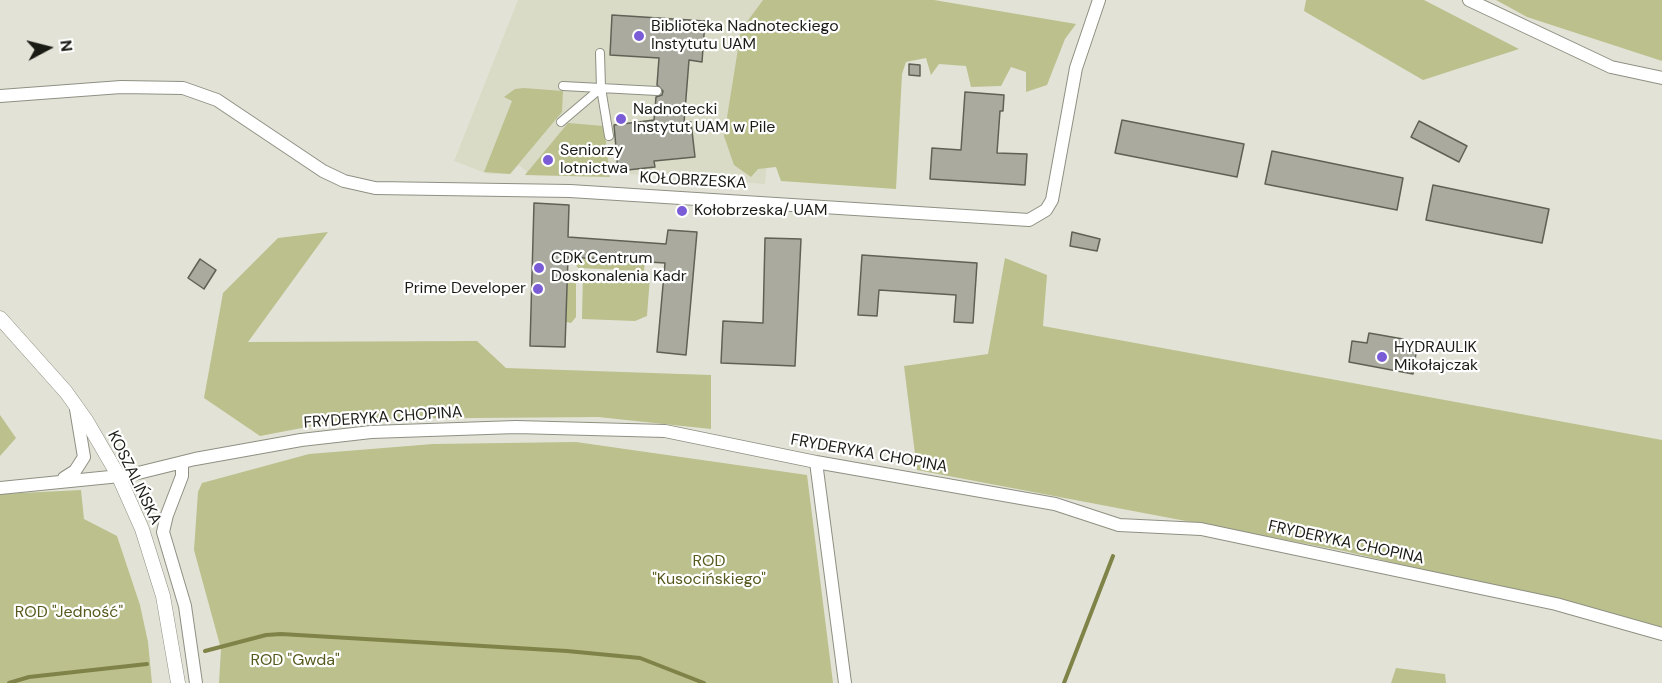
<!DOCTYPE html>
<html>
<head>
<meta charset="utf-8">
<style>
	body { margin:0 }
	#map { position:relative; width:1662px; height:683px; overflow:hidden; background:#e2e3d6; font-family:"DM Sans",sans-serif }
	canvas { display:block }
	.north { position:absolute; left:18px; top:18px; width:60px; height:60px; -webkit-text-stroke:4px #fff; paint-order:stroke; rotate:83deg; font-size:16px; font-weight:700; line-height:24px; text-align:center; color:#1b1b16 }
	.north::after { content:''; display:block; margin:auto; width:21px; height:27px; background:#1b1b16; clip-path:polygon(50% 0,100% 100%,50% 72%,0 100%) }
</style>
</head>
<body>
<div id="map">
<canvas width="1662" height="683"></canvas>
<div class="north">N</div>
</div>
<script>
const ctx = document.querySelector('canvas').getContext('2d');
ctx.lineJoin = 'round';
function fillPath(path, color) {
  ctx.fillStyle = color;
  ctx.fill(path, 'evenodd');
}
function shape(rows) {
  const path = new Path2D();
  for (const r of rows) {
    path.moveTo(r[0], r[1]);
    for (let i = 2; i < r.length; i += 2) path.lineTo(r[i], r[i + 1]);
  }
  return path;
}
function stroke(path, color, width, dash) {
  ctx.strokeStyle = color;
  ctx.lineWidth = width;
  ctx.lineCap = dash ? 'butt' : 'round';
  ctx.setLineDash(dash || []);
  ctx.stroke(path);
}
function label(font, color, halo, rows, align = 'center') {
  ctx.font = font + ' "DM Sans",sans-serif';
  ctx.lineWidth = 4.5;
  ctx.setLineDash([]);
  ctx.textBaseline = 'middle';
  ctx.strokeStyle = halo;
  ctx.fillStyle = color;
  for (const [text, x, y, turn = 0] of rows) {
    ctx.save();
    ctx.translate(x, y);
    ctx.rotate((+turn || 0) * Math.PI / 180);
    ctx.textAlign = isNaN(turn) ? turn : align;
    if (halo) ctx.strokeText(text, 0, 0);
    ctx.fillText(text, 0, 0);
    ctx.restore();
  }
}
const built = shape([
	[518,0,783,0,765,184,738,182,738,177,618,174,610,174,610,177,525,175,527,172,519,165,510,174,488,174,454,161]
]);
const green = shape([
	[763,0,934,0,1076,24,1065,39,1047,85,1026,92,1026,72,1011,67,1001,86,971,87,966,66,939,64,931,75,926,58,906,62,902,74,896,189,781,181,776,167,758,169,751,177,734,165,724,136,741,30],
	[1306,0,1424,0,1519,49,1423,80,1304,11],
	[1496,0,1662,0,1662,61,1527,17],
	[524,88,563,91,562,112,510,174,484,172,512,101,504,97,515,89],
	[568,123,604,126,610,177,525,175],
	[328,232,248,342,477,341,506,368,711,375,711,429,598,417,349,419,260,436,204,398,223,293,278,238],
	[570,257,645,262,644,271,578,268],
	[1005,258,1047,275,1043,326,1662,440,1662,627,1344,551,917,470,904,366,988,354],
	[583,272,650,277,647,316,635,321,582,319],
	[567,283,576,283,576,317,571,323,566,322],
	[0,415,16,438,0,456],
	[576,442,807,475,833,683,219,683,221,649,194,550,198,492,202,483,309,454,433,444],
	[81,490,84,519,117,536,140,605,148,642,152,683,0,683,0,494],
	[1396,668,1445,674,1446,683,1391,683]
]);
const stream = shape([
	[205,651,266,635,281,634,567,651,640,658,704,683],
	[9,683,29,677,147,664],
	[1064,683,1113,556]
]);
const building = shape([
	[612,15,705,21,702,62,689,60,684,123,691,122,695,157,654,161,655,167,618,171,614,125,654,120,656,97,662,95,663,91,657,85,659,58,610,55,612,15],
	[909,64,920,65,920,76,909,75,909,64],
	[965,92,1004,95,1003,111,1000,111,997,153,1027,154,1025,185,930,179,932,148,961,150,965,92],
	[1122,120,1244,144,1237,177,1115,153,1122,120],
	[1419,121,1467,146,1459,162,1411,137,1419,121],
	[1272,151,1403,178,1397,210,1265,184,1272,151],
	[1433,185,1549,209,1542,243,1426,220,1433,185],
	[534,203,569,205,568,237,666,244,668,230,697,232,686,355,657,352,665,263,568,257,565,347,530,346,534,203],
	[1072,232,1100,239,1097,251,1070,246,1072,232],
	[765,238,801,239,795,366,721,363,723,321,763,323,765,238],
	[862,255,977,263,973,323,954,322,956,295,879,290,877,316,858,315,862,255],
	[200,259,216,270,204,289,188,278,200,259],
	[1369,333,1403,339,1401,350,1416,353,1413,374,1349,362,1352,341,1367,343,1369,333]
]);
const pedestrian = shape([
	[600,53,601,88,609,136],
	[563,86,657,91],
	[561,122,601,88]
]);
const minor = shape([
	[1469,0,1611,67,1662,78],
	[0,96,121,87,183,88,217,100,323,171,344,181,375,188,570,191,1029,220,1046,210,1052,200,1076,68,1099,0],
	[816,462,845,683],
	[182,463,182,476,167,515,163,532,185,606,196,683],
	[64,478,75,471,84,457,76,409],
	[0,488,130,475,195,459,301,440,371,432,516,427,665,431,816,462,1055,504,1119,525,1201,529,1556,604,1662,634]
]);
const tertiary = shape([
	[0,318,66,392,86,420,118,475,142,529,163,596,178,683]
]);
const markers = [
	[639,36,6,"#7b5cd7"],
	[621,119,6,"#7b5cd7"],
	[548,160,6,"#7b5cd7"],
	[682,211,6,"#7b5cd7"],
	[539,268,6,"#7b5cd7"],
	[538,289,6,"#7b5cd7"],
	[1382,357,6,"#7b5cd7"]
];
const poiNames = [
	["Biblioteka Nadnoteckiego",651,27],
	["Instytutu UAM",651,45],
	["Nadnotecki",633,110],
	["Instytut UAM w Pile",633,128],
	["Seniorzy",560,151],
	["lotnictwa",560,169],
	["Kołobrzeska/ UAM",694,211],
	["CDK Centrum",551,259],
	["Doskonalenia Kadr",551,277],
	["Prime Developer",526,289,"right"],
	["HYDRAULIK",1394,348],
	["Mikołajczak",1394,366]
];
const streetNames = [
	["KOŁOBRZESKA",693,181,3],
	["FRYDERYKA CHOPINA",383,418,-4],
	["FRYDERYKA CHOPINA",869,454,10],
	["KOSZALIŃSKA",134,478,64],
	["FRYDERYKA CHOPINA",1346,543,12]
];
const parkNames = [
	["ROD",709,562],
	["\"Kusocińskiego\"",709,580],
	["ROD \"Jedność\"",69,613],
	["ROD \"Gwda\"",295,661]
];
fillPath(built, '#d9dbc6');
fillPath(green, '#bcc08d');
stroke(stream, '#808348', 4);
fillPath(building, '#aaab9e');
stroke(building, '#606155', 1.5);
stroke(pedestrian, '#8f9083', 10);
stroke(minor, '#8f9083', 14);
stroke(tertiary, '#8f9083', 15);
stroke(pedestrian, '#fff', 8);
stroke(minor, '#fff', 12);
stroke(tertiary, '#fff', 14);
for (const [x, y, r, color] of markers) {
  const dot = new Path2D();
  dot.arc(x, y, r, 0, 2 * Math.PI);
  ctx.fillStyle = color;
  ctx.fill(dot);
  stroke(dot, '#fff', 2);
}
label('16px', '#1b1b16', '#fff', poiNames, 'left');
label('16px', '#1b1b16', '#fff', streetNames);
label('16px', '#57591d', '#fff', parkNames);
</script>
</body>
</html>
